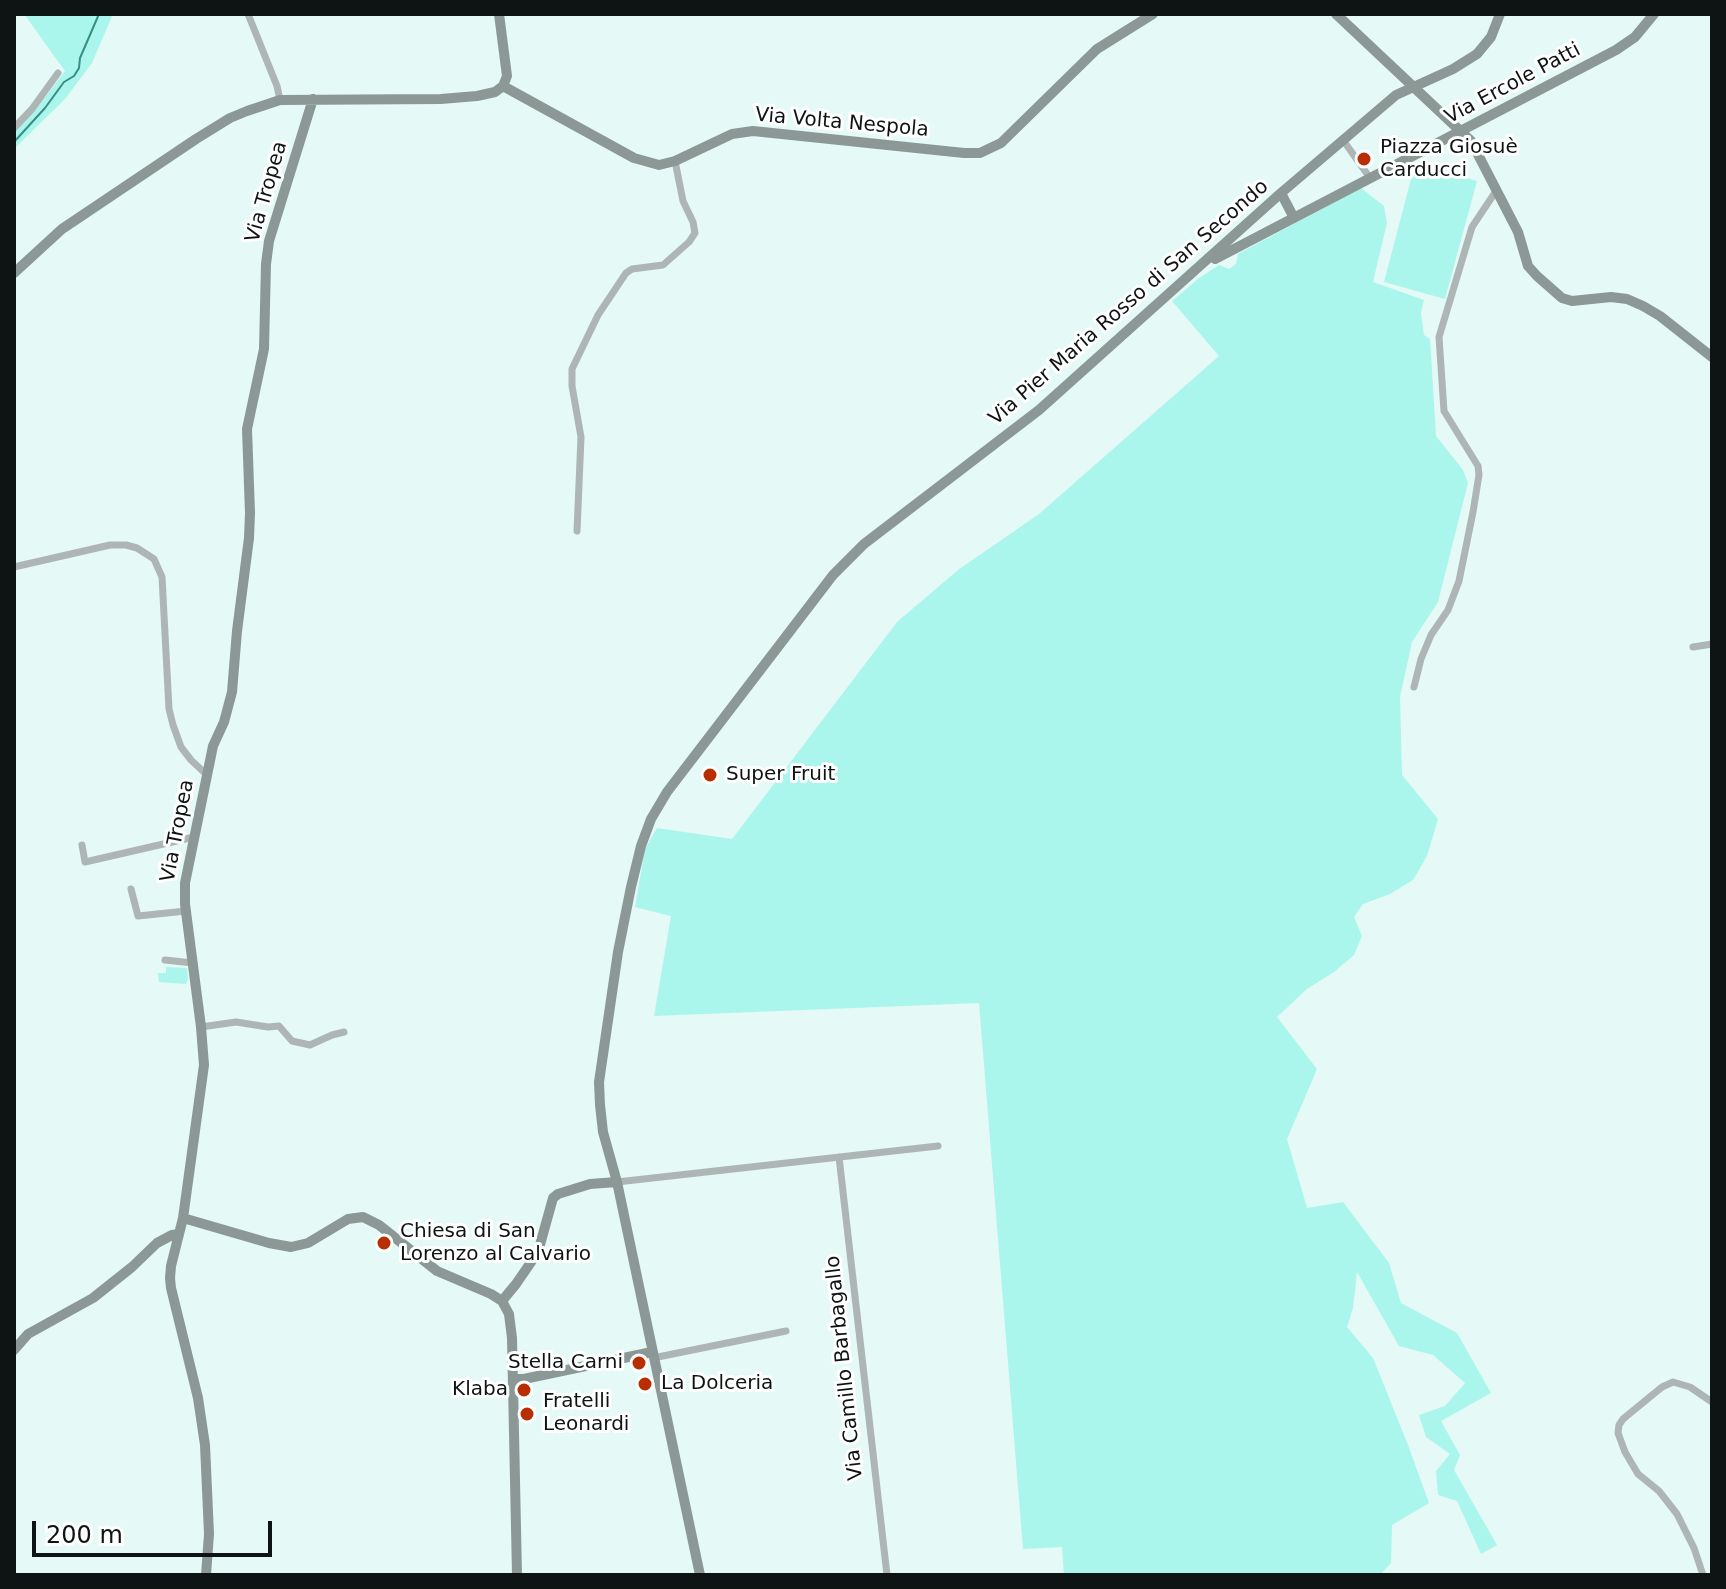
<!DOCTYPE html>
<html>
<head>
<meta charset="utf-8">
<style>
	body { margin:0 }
	#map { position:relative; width:1726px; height:1589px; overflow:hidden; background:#e5f9f6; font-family:"DejaVu Sans",sans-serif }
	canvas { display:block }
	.frame { position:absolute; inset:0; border:16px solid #0e1413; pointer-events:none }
	.scale { position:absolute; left:32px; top:1521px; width:240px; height:36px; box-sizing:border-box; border:4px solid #0e1413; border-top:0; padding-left:10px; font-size:24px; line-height:28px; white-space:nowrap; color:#0e1413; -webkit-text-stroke:6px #fff; paint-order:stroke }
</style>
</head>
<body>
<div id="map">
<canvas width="1726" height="1589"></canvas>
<div class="frame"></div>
<div class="scale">200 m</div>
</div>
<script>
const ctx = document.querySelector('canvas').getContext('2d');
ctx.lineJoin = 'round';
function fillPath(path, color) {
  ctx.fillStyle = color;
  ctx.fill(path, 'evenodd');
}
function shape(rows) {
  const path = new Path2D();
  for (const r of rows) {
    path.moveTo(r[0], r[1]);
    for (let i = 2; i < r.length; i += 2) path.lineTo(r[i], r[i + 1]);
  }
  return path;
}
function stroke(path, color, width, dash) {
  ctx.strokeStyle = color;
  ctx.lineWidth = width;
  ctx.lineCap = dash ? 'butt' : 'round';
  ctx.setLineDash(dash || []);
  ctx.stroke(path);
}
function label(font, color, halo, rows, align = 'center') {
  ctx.font = font + ' "DejaVu Sans",sans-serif';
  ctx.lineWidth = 6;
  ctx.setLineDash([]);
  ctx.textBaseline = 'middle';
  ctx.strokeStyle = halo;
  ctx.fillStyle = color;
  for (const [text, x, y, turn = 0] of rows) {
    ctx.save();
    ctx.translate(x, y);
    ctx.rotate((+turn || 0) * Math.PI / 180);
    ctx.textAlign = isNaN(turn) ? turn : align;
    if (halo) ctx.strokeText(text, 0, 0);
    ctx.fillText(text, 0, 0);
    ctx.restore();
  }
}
const green = shape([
	[24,14,113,14,92,63,65,99,14,149,14,132,37,108,65,71],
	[1415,164,1477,181,1445,299,1384,282],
	[1361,188,1384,206,1387,223,1373,282,1424,300,1421,313,1424,335,1430,339,1436,436,1463,470,1468,483,1438,602,1412,642,1400,697,1402,775,1438,819,1427,856,1413,880,1390,894,1363,904,1354,917,1362,936,1354,955,1334,972,1307,989,1277,1017,1317,1069,1287,1139,1307,1208,1343,1202,1389,1263,1401,1303,1457,1333,1491,1393,1441,1421,1460,1455,1454,1470,1497,1545,1481,1554,1457,1501,1438,1495,1436,1471,1450,1454,1426,1437,1419,1415,1445,1406,1465,1383,1433,1355,1399,1346,1357,1272,1353,1308,1347,1327,1373,1358,1408,1445,1429,1503,1392,1525,1391,1563,1380,1575,1064,1575,1062,1547,1023,1549,979,1003,654,1016,671,916,635,907,645,849,657,828,732,839,897,622,958,570,1039,514,1219,356,1172,301,1199,278,1219,265,1229,269,1236,264,1238,254],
	[166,967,187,968,188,979,186,984,159,982,158,973,166,973]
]);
const stream = shape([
	[14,142,45,108,64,82,74,76,79,68,80,58,99,14]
]);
const street = shape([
	[248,14,277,86,280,100],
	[14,128,32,109,58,73],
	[1343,140,1370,178],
	[577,531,581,437,572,386,572,369,598,315,626,273,632,269,663,265,689,242,695,233,693,222,683,201,675,161],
	[14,567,110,545,126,545,137,548,154,559,162,577,169,709,173,725,181,747,191,760,207,775],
	[1693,647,1712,644],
	[1414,687,1421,659,1431,635,1448,610,1459,581,1473,512,1479,475,1478,466,1444,411,1439,337,1472,227,1496,191],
	[82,845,85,862,194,837],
	[131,889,138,916,186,911],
	[165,960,193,963],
	[201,1027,236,1022,268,1027,279,1026,292,1041,310,1045,332,1035,344,1032],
	[839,1157,887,1575],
	[617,1182,938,1146],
	[653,1358,786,1331],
	[1703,1575,1694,1548,1677,1514,1659,1491,1638,1474,1625,1452,1618,1433,1619,1425,1623,1419,1662,1387,1673,1382,1690,1387,1712,1402]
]);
const secondary = shape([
	[1336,14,1471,141,1518,232,1528,266,1537,276,1562,298,1572,301,1611,297,1627,299,1643,306,1660,316,1712,357],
	[503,86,634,158,659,165,675,161,732,134,753,131,964,153,980,153,1001,143,1097,49,1153,14],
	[1281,193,1294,218],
	[1215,259,1616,50,1635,37,1654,14],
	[14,273,62,229,196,139,230,118,247,111,280,100,441,99,477,96,495,92,503,86,507,76,499,14],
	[183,1218,269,1243,291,1247,308,1243,348,1219,363,1217,379,1225,437,1271,491,1294,502,1301,509,1314,512,1338,517,1575],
	[502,1301,516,1284,538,1252,553,1198,558,1194,590,1184,617,1182],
	[14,1350,28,1334,93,1298,132,1267,157,1243,172,1235,179,1234],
	[513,1379,524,1379,652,1352],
	[206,1575,209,1534,205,1445,198,1398,171,1288,170,1278,171,1266,183,1218,204,1065,201,1027,185,904,185,883,213,746,224,722,232,692,237,631,249,538,250,513,247,429,264,349,266,264,269,241,313,99],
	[700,1575,617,1182,603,1132,600,1105,599,1082,618,952,631,887,641,846,651,819,667,792,833,575,864,544,1039,410,1281,193,1396,95,1453,69,1477,54,1491,37,1500,14]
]);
const markers = [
	[1364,159,8,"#b82e00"],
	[710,775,8,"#b82e00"],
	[384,1243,8,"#b82e00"],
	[639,1363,8,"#b82e00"],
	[645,1384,8,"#b82e00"],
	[524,1390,8,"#b82e00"],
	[527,1414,8,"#b82e00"]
];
const streetNames = [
	["Via Ercole Patti",1513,84,-28],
	["Via Volta Nespola",842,123,5],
	["Via Tropea",267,192,-74],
	["Via Pier Maria Rosso di San Secondo",1129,303,-41],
	["Via Tropea",178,831,-79],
	["Via Camillo Barbagallo",845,1368,-96]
];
const poiNames = [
	["Piazza Giosuè",1380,148],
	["Carducci",1380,171],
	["Super Fruit",726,775],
	["Chiesa di San",400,1232],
	["Lorenzo al Calvario",400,1255],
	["Stella Carni",623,1363,"right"],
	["La Dolceria",661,1384],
	["Klaba",508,1390,"right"],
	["Fratelli",543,1402],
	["Leonardi",543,1425]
];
fillPath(green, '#aaf6ec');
stroke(stream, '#378e85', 2);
stroke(street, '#aeb6b5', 7);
stroke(secondary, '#8c9896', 10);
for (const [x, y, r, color] of markers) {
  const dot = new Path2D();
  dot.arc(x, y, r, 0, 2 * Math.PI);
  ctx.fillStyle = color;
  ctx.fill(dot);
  stroke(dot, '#fff', 3);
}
label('20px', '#0e1413', '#fff', streetNames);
label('20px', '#0e1413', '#fff', poiNames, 'left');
</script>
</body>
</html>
